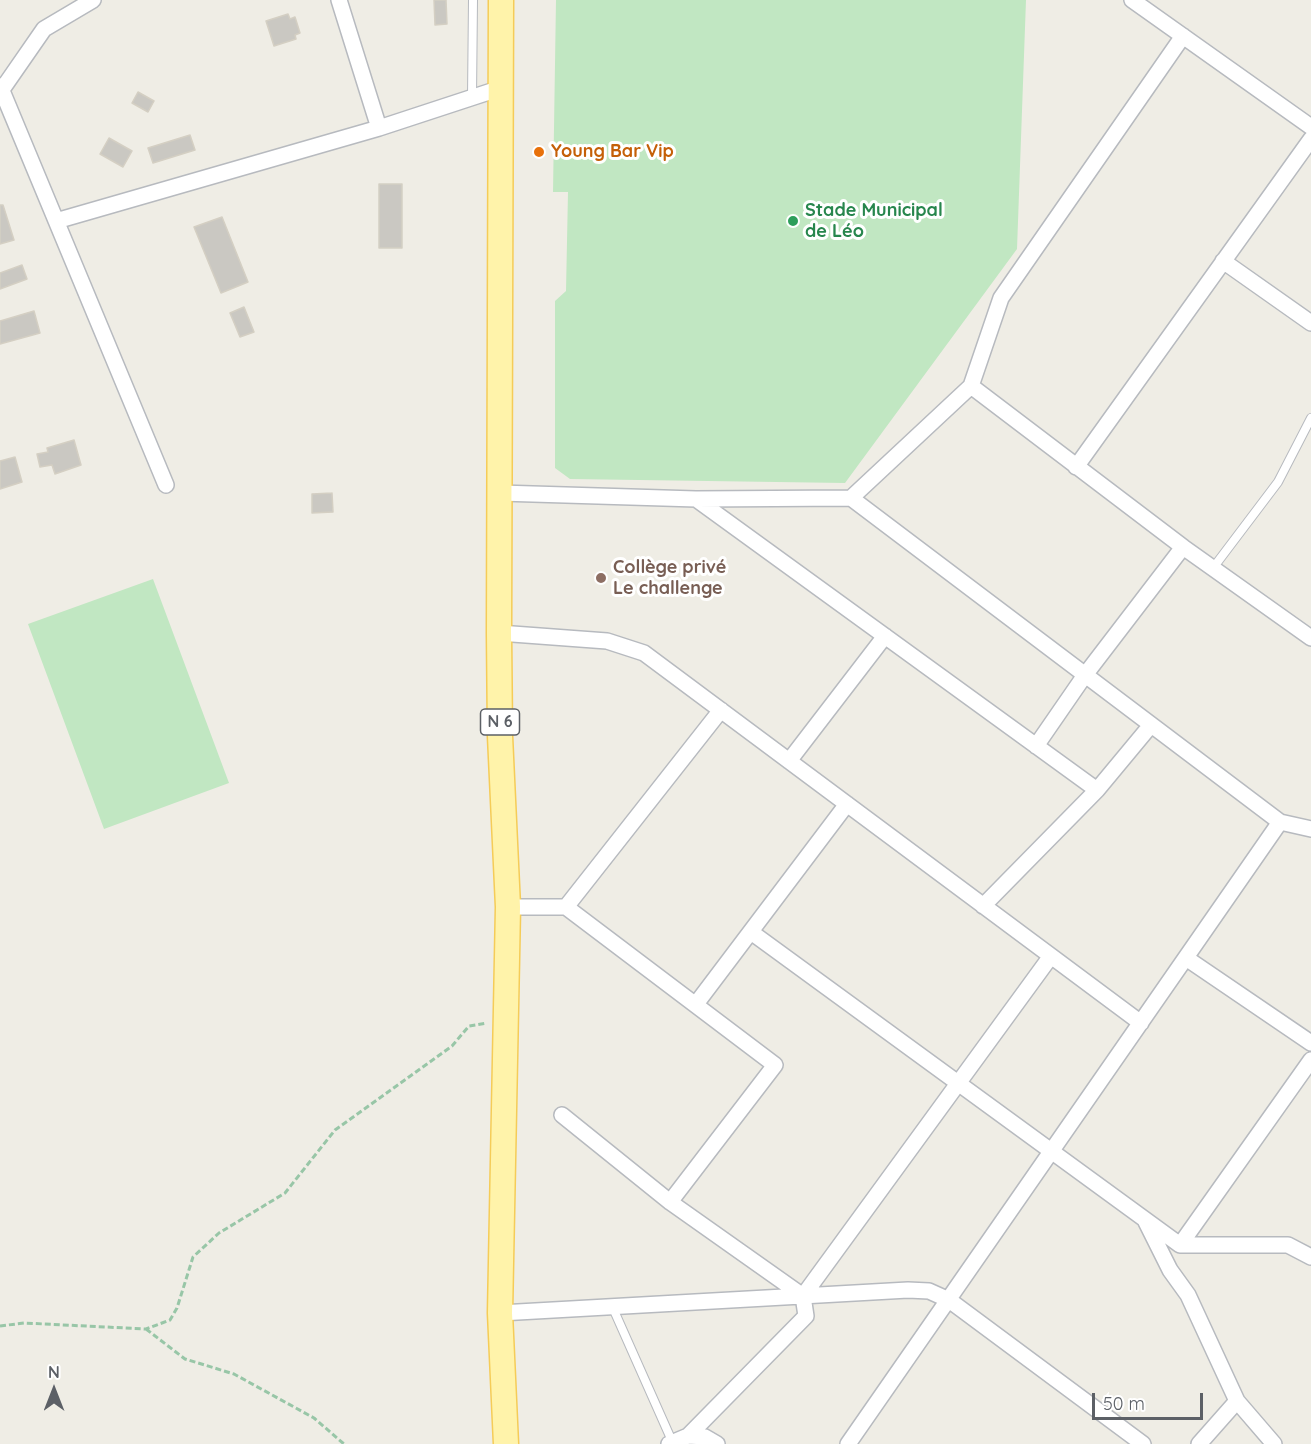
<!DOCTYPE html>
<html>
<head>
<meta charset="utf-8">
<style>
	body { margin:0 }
	#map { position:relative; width:1311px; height:1444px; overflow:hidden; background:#efede5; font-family:Quicksand,sans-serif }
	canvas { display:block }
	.north { position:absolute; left:24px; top:1360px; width:60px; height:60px; -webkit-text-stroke:4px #fff; paint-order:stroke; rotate:0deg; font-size:16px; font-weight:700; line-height:24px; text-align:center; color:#5c6066 }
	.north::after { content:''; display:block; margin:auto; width:21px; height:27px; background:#5c6066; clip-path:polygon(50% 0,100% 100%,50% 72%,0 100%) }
	.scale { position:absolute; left:1092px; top:1393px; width:111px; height:27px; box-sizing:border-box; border:3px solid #5c6066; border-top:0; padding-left:8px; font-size:18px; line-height:21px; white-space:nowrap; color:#5c6066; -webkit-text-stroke:4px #fff; paint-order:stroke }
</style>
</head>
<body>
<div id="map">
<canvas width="1311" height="1444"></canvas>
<div class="north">N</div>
<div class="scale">50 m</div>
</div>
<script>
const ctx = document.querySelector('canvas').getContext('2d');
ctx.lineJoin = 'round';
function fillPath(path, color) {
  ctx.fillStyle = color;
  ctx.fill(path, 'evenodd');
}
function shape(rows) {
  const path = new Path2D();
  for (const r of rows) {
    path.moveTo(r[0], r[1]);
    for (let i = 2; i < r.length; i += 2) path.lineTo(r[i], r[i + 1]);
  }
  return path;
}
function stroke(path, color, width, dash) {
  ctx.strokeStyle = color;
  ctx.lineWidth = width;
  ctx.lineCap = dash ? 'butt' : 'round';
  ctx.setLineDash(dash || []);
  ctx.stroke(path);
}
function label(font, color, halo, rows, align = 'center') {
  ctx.font = font + ' Quicksand,sans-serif';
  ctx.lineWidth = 6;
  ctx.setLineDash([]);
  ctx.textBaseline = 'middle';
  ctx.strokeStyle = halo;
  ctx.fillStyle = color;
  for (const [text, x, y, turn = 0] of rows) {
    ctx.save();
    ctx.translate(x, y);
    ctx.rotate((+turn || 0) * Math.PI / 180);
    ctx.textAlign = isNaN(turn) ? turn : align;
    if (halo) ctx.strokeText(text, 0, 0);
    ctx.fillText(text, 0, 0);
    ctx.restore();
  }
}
const green = shape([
	[556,0,1026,0,1017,249,845,483,570,479,555,468,555,301,566,291,568,192,553,192],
	[153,579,229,783,104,829,28,624]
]);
const building = shape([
	[434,0,446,0,447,24,435,25,434,0],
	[288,14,290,19,295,17,300,33,295,35,296,39,274,46,266,21,288,14],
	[138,92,154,101,148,112,132,103,138,92],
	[190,135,195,150,153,163,148,148,190,135],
	[109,138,132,151,123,167,100,154,109,138],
	[379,184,402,184,402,248,379,248,379,184],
	[0,205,3,205,14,240,0,244,0,205],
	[222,217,248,282,221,293,194,227,222,217],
	[22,265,27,279,0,289,0,273,22,265],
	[244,307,254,332,240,337,230,313,244,307],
	[34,311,40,333,0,344,0,321,34,311],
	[74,440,81,465,55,474,52,465,40,467,37,454,48,452,47,448,74,440],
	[15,457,22,482,0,489,0,461,15,457],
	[332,493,333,512,312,513,312,494,332,493]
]);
const path = shape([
	[0,1326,24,1323,146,1329,170,1320,177,1308,193,1257,219,1233,285,1193,335,1130,452,1046,469,1026,487,1023],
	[146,1329,185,1359,234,1374,314,1418,344,1444]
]);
const lane = shape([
	[472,97,473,0],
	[1213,568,1278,482,1311,418],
	[612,1306,672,1441]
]);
const street = shape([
	[339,0,379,128],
	[1132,0,1311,127],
	[0,86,166,485],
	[1,91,44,29,93,0],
	[56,221,379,128,501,88],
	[1223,261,1311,323],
	[971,386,1183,547,1311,638],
	[1076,467,1311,139],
	[500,493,696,499,851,498,1280,822,1311,829],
	[851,498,971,386,1001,298,1183,36],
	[696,499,1097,790],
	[499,633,607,641,644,653,1141,1023],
	[1036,746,1085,675,1183,547],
	[789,761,885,636],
	[983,906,1097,790,1151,725],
	[508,907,566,907,775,1065,670,1202],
	[566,907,721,710],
	[751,932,1180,1245,1288,1245,1311,1257],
	[1186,958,1311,1043],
	[696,1004,847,804],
	[562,1115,670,1202,803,1296],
	[1146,1222,1170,1270,1188,1295,1237,1401,1274,1444],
	[1180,1245,1311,1060],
	[500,1313,908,1290,929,1291,949,1300,1143,1444],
	[688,1436,806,1316,803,1296,1051,956],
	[669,1444,688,1436,705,1437,717,1444],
	[848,1444,1280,822],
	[1199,1444,1237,1401]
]);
const primary = shape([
	[501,0,499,633,500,736,508,907,500,1313,506,1444]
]);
const markers = [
	[539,152,6,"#e8710a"],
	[793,221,6,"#2e9e5b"],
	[601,578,6,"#8d6e63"]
];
const shields = [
	[500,722,39]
];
const shieldNames = [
	["N 6",500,722]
];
const foodNames = [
	["Young Bar Vip",551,152]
];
const leisureNames = [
	["Stade Municipal",805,211],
	["de Léo",805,232]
];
const educationNames = [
	["Collège privé",613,568],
	["Le challenge",613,589]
];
fillPath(green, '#c1e7c2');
fillPath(building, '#cac8c2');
stroke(building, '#d4cfc3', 1.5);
stroke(lane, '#b7babf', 10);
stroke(street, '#b7babf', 18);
stroke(primary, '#f5cc58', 27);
stroke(path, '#98c6a7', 3, [6, 3]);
stroke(lane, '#fff', 8);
stroke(street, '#fff', 15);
stroke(primary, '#fff3aa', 24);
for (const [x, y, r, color] of markers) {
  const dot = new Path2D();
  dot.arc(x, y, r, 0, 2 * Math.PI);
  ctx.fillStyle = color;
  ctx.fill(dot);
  stroke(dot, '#fff', 2);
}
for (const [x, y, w] of shields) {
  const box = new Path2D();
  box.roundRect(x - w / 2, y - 13, w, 26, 4.5);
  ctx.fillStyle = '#fff';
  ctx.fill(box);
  stroke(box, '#5c6066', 1.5);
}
label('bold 16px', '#5c6066', null, shieldNames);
label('bold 18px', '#c56008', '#fff', foodNames, 'left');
label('bold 18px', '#27864d', '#fff', leisureNames, 'left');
label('bold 18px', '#785e54', '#fff', educationNames, 'left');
</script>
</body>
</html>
